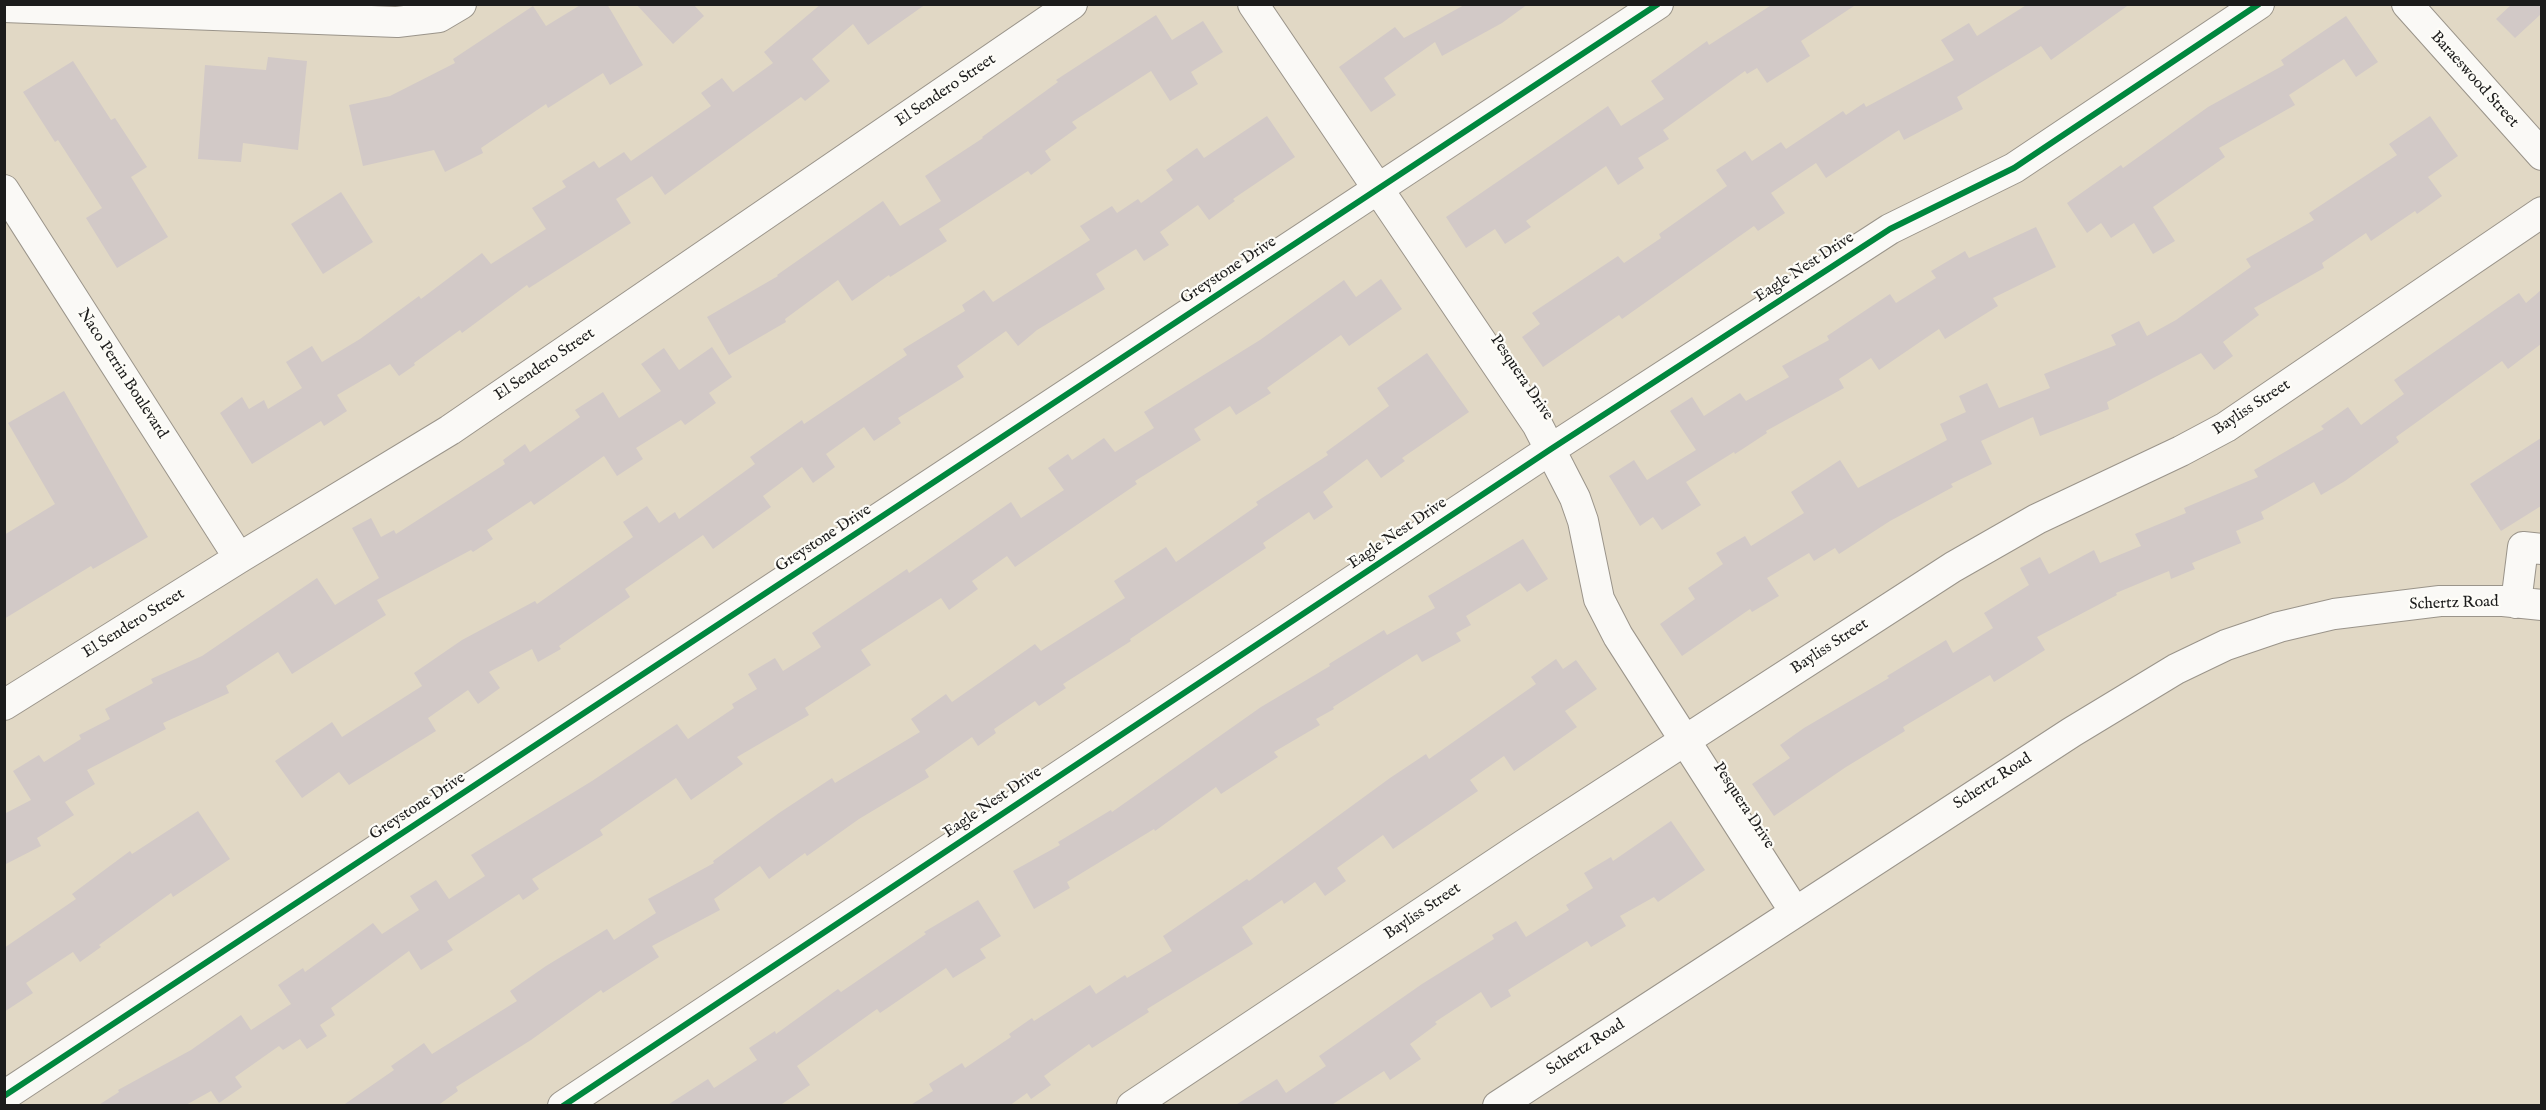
<!DOCTYPE html>
<html>
<head>
<meta charset="utf-8">
<style>
	body { margin:0 }
	#map { position:relative; width:2546px; height:1110px; overflow:hidden; background:#e1d8c5; font-family:"IM FELL English",serif }
	canvas { display:block }
	.frame { position:absolute; inset:0; border:6px solid #1c1c1c; pointer-events:none }
</style>
</head>
<body>
<div id="map">
<canvas width="2546" height="1110"></canvas>
<div class="frame"></div>
</div>
<script>
const ctx = document.querySelector('canvas').getContext('2d');
ctx.lineJoin = 'round';
function fillPath(path, color) {
  ctx.fillStyle = color;
  ctx.fill(path, 'evenodd');
}
function shape(rows) {
  const path = new Path2D();
  for (const r of rows) {
    path.moveTo(r[0], r[1]);
    for (let i = 2; i < r.length; i += 2) path.lineTo(r[i], r[i + 1]);
  }
  return path;
}
function stroke(path, color, width, dash) {
  ctx.strokeStyle = color;
  ctx.lineWidth = width;
  ctx.lineCap = dash ? 'butt' : 'round';
  ctx.setLineDash(dash || []);
  ctx.stroke(path);
}
function label(font, color, halo, rows, align = 'center') {
  ctx.font = font + ' "IM FELL English",serif';
  ctx.lineWidth = 4.5;
  ctx.setLineDash([]);
  ctx.textBaseline = 'middle';
  ctx.strokeStyle = halo;
  ctx.fillStyle = color;
  for (const [text, x, y, turn = 0] of rows) {
    ctx.save();
    ctx.translate(x, y);
    ctx.rotate((+turn || 0) * Math.PI / 180);
    ctx.textAlign = isNaN(turn) ? turn : align;
    if (halo) ctx.strokeText(text, 0, 0);
    ctx.fillText(text, 0, 0);
    ctx.restore();
  }
}
const building = shape([
	[582,4,607,4,643,65,610,85,603,73,548,108,546,104,481,148,483,153,445,172,434,150,363,166,349,105,390,96,455,63,453,59,533,6,546,26],
	[636,4,693,4,704,16,673,44],
	[821,4,926,4,868,45,853,24,812,59,830,81,805,101,801,97,665,195,652,176,616,199,631,223,529,288,527,285,462,333,460,330,414,363,415,365,399,376,390,364,337,395,347,411,324,426,321,421,252,464,220,413,242,397,249,409,264,400,268,409,302,388,286,362,312,346,322,362,360,339,419,296,421,299,482,253,491,264,546,229,532,208,566,187,562,181,594,161,599,168,624,152,631,161,711,106,701,93,722,78,733,92,773,63,764,52],
	[1466,4,1528,4,1502,23,1442,56,1435,42,1384,78,1396,95,1371,112,1339,67,1395,27,1404,38],
	[1773,4,1857,4,1801,41,1810,56,1767,83,1757,68,1747,74,1745,71,1663,130,1669,139,1638,158,1644,168,1618,185,1606,166,1526,221,1531,227,1505,244,1495,229,1466,248,1446,217,1608,106,1621,126,1664,99,1651,81,1707,41,1709,45],
	[2028,4,2130,4,2051,60,2041,46,1957,97,1963,109,1904,140,1899,130,1826,178,1816,163,1771,193,1785,213,1758,231,1754,226,1622,319,1619,315,1543,367,1522,337,1540,324,1532,313,1618,256,1624,263,1661,238,1659,234,1727,186,1716,170,1745,151,1752,161,1781,142,1786,149,1843,111,1846,115,1864,103,1866,107,1954,60,1941,40,1969,23,1977,36],
	[2512,4,2541,4,2541,14,2515,38,2496,19],
	[1156,15,1172,40,1203,21,1223,52,1191,72,1198,84,1170,101,1151,71,1072,122,1077,128,1045,151,1051,160,1031,175,1028,171,939,229,947,241,890,277,889,275,852,301,838,280,785,319,786,322,729,355,707,317,778,276,777,275,883,201,900,226,941,201,925,176,983,138,982,137,1058,82,1056,80],
	[2346,16,2378,62,2356,77,2344,59,2289,95,2295,105,2219,148,2225,157,2153,207,2175,241,2153,254,2134,223,2111,238,2101,223,2087,233,2067,203,2121,165,2123,168,2208,107,2284,65,2281,60],
	[268,57,307,61,298,150,243,143,241,162,198,159,205,65,266,70],
	[73,61,111,120,115,118,147,167,131,177,168,237,117,268,86,218,102,208,58,140,55,142,23,92],
	[1267,116,1295,157,1233,199,1235,201,1209,220,1198,205,1160,232,1169,245,1144,261,1136,249,1096,274,1105,289,1037,330,1018,346,1006,331,957,366,964,377,898,418,901,423,874,441,864,427,826,454,835,467,813,483,802,467,763,496,771,507,713,549,703,535,625,589,630,597,559,646,561,649,538,662,532,649,489,672,500,688,478,704,468,690,428,718,436,731,349,785,339,772,302,798,275,761,332,722,342,737,422,686,414,673,462,640,535,601,537,604,633,537,623,522,647,506,659,523,675,512,679,519,755,464,750,457,802,420,804,424,907,355,903,349,965,311,962,305,984,290,993,302,1090,240,1080,226,1112,206,1117,213,1138,199,1141,203,1173,180,1166,170,1197,148,1204,158],
	[2430,116,2458,156,2428,177,2442,196,2417,214,2415,211,2371,241,2366,233,2322,263,2324,268,2254,308,2259,315,2223,342,2233,356,2214,370,2201,353,2107,402,2109,409,2040,436,2033,417,1981,441,1992,464,1951,484,1953,487,1890,521,1839,554,1835,548,1814,561,1809,553,1767,578,1779,596,1752,612,1750,609,1682,656,1660,624,1695,599,1688,588,1723,564,1716,553,1745,536,1751,546,1804,513,1791,492,1840,460,1858,488,1947,440,1940,424,1966,412,1959,396,1987,383,1999,408,2050,388,2044,374,2116,345,2111,335,2139,321,2147,336,2176,320,2251,267,2246,259,2314,220,2309,213,2397,155,2389,144],
	[341,192,373,242,323,274,291,224],
	[2036,227,2056,267,1993,298,1998,306,1945,339,1939,329,1879,370,1871,358,1839,379,1844,388,1766,431,1767,433,1735,454,1734,452,1686,482,1701,505,1662,530,1653,517,1640,526,1609,476,1634,460,1647,480,1696,450,1670,411,1692,397,1704,416,1740,393,1746,401,1789,377,1782,366,1829,340,1827,336,1890,294,1896,303,1936,278,1931,271,1965,251,1969,258],
	[1381,279,1402,309,1349,346,1341,335,1267,388,1271,393,1236,415,1230,406,1194,429,1201,440,1135,481,1137,484,1015,567,1007,556,972,581,978,589,949,610,941,598,861,650,871,665,805,708,809,715,737,757,743,764,691,800,676,778,600,830,603,835,532,879,539,889,523,900,519,894,447,941,453,950,421,970,409,951,331,1008,335,1015,320,1025,327,1036,307,1049,300,1039,283,1050,279,1046,235,1077,242,1087,219,1103,211,1091,184,1106,97,1106,119,1092,118,1090,191,1050,241,1015,251,1030,291,1004,278,985,303,968,305,972,373,923,382,934,419,910,410,896,436,880,449,899,485,876,471,855,592,781,677,724,688,739,734,708,732,704,757,689,748,674,775,658,783,671,821,647,812,633,907,569,909,573,1011,502,1021,518,1064,490,1048,468,1068,454,1072,460,1104,438,1115,452,1154,428,1144,412,1260,340,1344,280,1356,297],
	[2541,290,2541,344,2508,369,2502,361,2396,437,2399,442,2345,481,2321,495,2314,482,2261,512,2264,519,2236,531,2241,543,2192,563,2195,569,2171,579,2169,571,2116,593,2117,595,2037,637,2045,650,1994,682,1990,675,1903,727,1905,731,1846,767,1774,816,1752,784,1790,758,1780,745,1804,728,1889,678,1887,676,1946,640,1953,653,1993,628,1984,613,2029,585,2020,568,2040,557,2049,574,2094,550,2100,563,2141,546,2135,534,2186,513,2184,508,2258,477,2254,470,2324,429,2321,426,2348,407,2361,425,2404,394,2394,380,2519,293,2526,303],
	[712,347,732,377,709,393,716,403,685,425,681,420,636,448,643,459,617,476,604,456,534,505,531,501,487,530,493,539,473,552,471,550,377,600,386,615,292,674,278,652,226,686,229,693,163,723,166,729,87,770,95,784,65,802,74,815,37,838,41,846,4,865,4,814,31,800,13,771,39,755,44,762,81,739,79,735,110,719,105,709,153,683,151,679,202,656,317,578,335,605,379,578,352,528,371,518,381,537,394,530,396,534,505,464,503,460,525,444,530,452,580,417,575,410,603,392,619,418,661,391,641,364,664,348,679,370],
	[1427,353,1469,412,1402,458,1405,461,1381,478,1367,459,1323,492,1333,507,1314,520,1309,512,1263,543,1266,548,1130,639,1131,641,1063,684,1066,688,1039,706,1035,701,994,729,996,733,978,746,972,737,925,770,929,777,859,819,807,856,805,853,769,879,760,866,714,899,720,910,652,946,659,957,603,993,601,990,531,1040,456,1087,458,1091,437,1106,342,1106,394,1070,391,1066,424,1043,432,1054,517,1001,510,991,546,966,607,929,614,940,656,913,648,899,714,863,713,861,779,813,832,778,835,783,920,732,911,719,946,694,952,702,1035,644,1041,651,1125,598,1114,581,1166,547,1176,562,1258,505,1256,502,1328,455,1326,452,1389,406,1377,388],
	[64,391,148,537,93,569,91,566,4,619,4,535,55,504,8,423],
	[2541,438,2541,506,2501,531,2470,484],
	[1523,539,1548,579,1527,592,1520,583,1466,616,1471,625,1456,633,1461,641,1422,662,1417,654,1333,707,1334,709,1316,719,1320,725,1274,752,1278,757,1221,794,1216,787,1155,831,1154,829,1067,882,1070,888,1034,909,1013,871,1060,845,1058,842,1111,810,1112,812,1261,707,1330,666,1329,664,1384,630,1387,635,1435,608,1428,596],
	[1556,659,1563,669,1576,660,1597,689,1565,711,1577,727,1514,771,1504,756,1470,780,1478,791,1393,849,1383,835,1337,868,1346,881,1325,896,1315,882,1284,904,1282,900,1242,927,1253,944,1147,1009,1149,1012,1092,1048,1089,1044,1044,1076,1051,1085,1031,1099,1027,1093,1009,1106,909,1106,933,1091,929,1084,962,1063,965,1068,1011,1037,1009,1034,1032,1018,1034,1021,1090,985,1096,994,1125,975,1127,978,1172,951,1163,936,1247,879,1249,881,1390,778,1426,754,1429,759,1536,684,1531,677],
	[198,811,230,859,173,897,171,893,99,945,101,947,80,962,73,952,26,983,33,993,4,1012,4,948,76,899,72,894,130,851,132,854],
	[1671,821,1705,870,1658,902,1654,897,1620,916,1626,926,1591,947,1587,941,1508,990,1511,996,1491,1008,1481,992,1435,1022,1437,1024,1410,1044,1421,1059,1390,1080,1384,1071,1330,1106,1234,1106,1277,1079,1286,1093,1326,1066,1319,1056,1422,984,1494,939,1492,935,1516,921,1526,937,1569,910,1566,905,1593,888,1584,873,1611,857,1613,861],
	[978,900,1001,936,980,949,986,958,953,978,946,968,880,1013,877,1009,797,1066,810,1085,779,1106,666,1106,708,1079,714,1088,757,1060,749,1048,775,1031,776,1034,838,989,841,992,926,934,924,932]
]);
const minor = shape([
	[1253,4,1537,424,1575,498,1583,521,1599,599,1618,636,1795,912],
	[2407,4,2542,155],
	[4,7,397,22,439,17,461,4],
	[4,190,239,558],
	[2516,603,2523,547,2542,549],
	[4,705,239,558,450,430,1072,4],
	[4,1096,1658,4],
	[563,1106,1551,449,1890,229,2014,168,2259,4],
	[1132,1106,1525,844,1953,567,2037,519,2181,451,2226,427,2542,212],
	[1498,1106,2072,732,2176,669,2226,645,2279,627,2334,614,2440,601,2503,601,2542,605]
]);
const cycleway = shape([
	[4,1096,1658,4],
	[563,1106,1551,449,1890,229,2014,168,2259,4]
]);
const streetNames = [
	["Baraeswood Street",2474,80,48],
	["El Sendero Street",946,91,-34],
	["Eagle Nest Drive",1805,268,-33],
	["Greystone Drive",1229,271,-33],
	["El Sendero Street",545,365,-34],
	["Naco Perrin Boulevard",122,374,57],
	["Pesquera Drive",1521,378,56],
	["Bayliss Street",2252,408,-33],
	["Eagle Nest Drive",1398,534,-34],
	["Greystone Drive",824,539,-33],
	["Schertz Road",2454,604,-2],
	["El Sendero Street",134,624,-32],
	["Bayliss Street",1830,647,-33],
	["Schertz Road",1993,782,-33],
	["Eagle Nest Drive",993,803,-34],
	["Pesquera Drive",1743,806,57],
	["Greystone Drive",418,807,-33],
	["Bayliss Street",1423,912,-34],
	["Schertz Road",1586,1048,-33]
];
fillPath(building, '#d2c9c7');
stroke(minor, '#9a948a', 32);
stroke(minor, '#faf9f6', 30);
stroke(cycleway, '#00873e', 6);
label('16px', '#1c1c1c', '#fdfcf7', streetNames);
</script>
</body>
</html>
